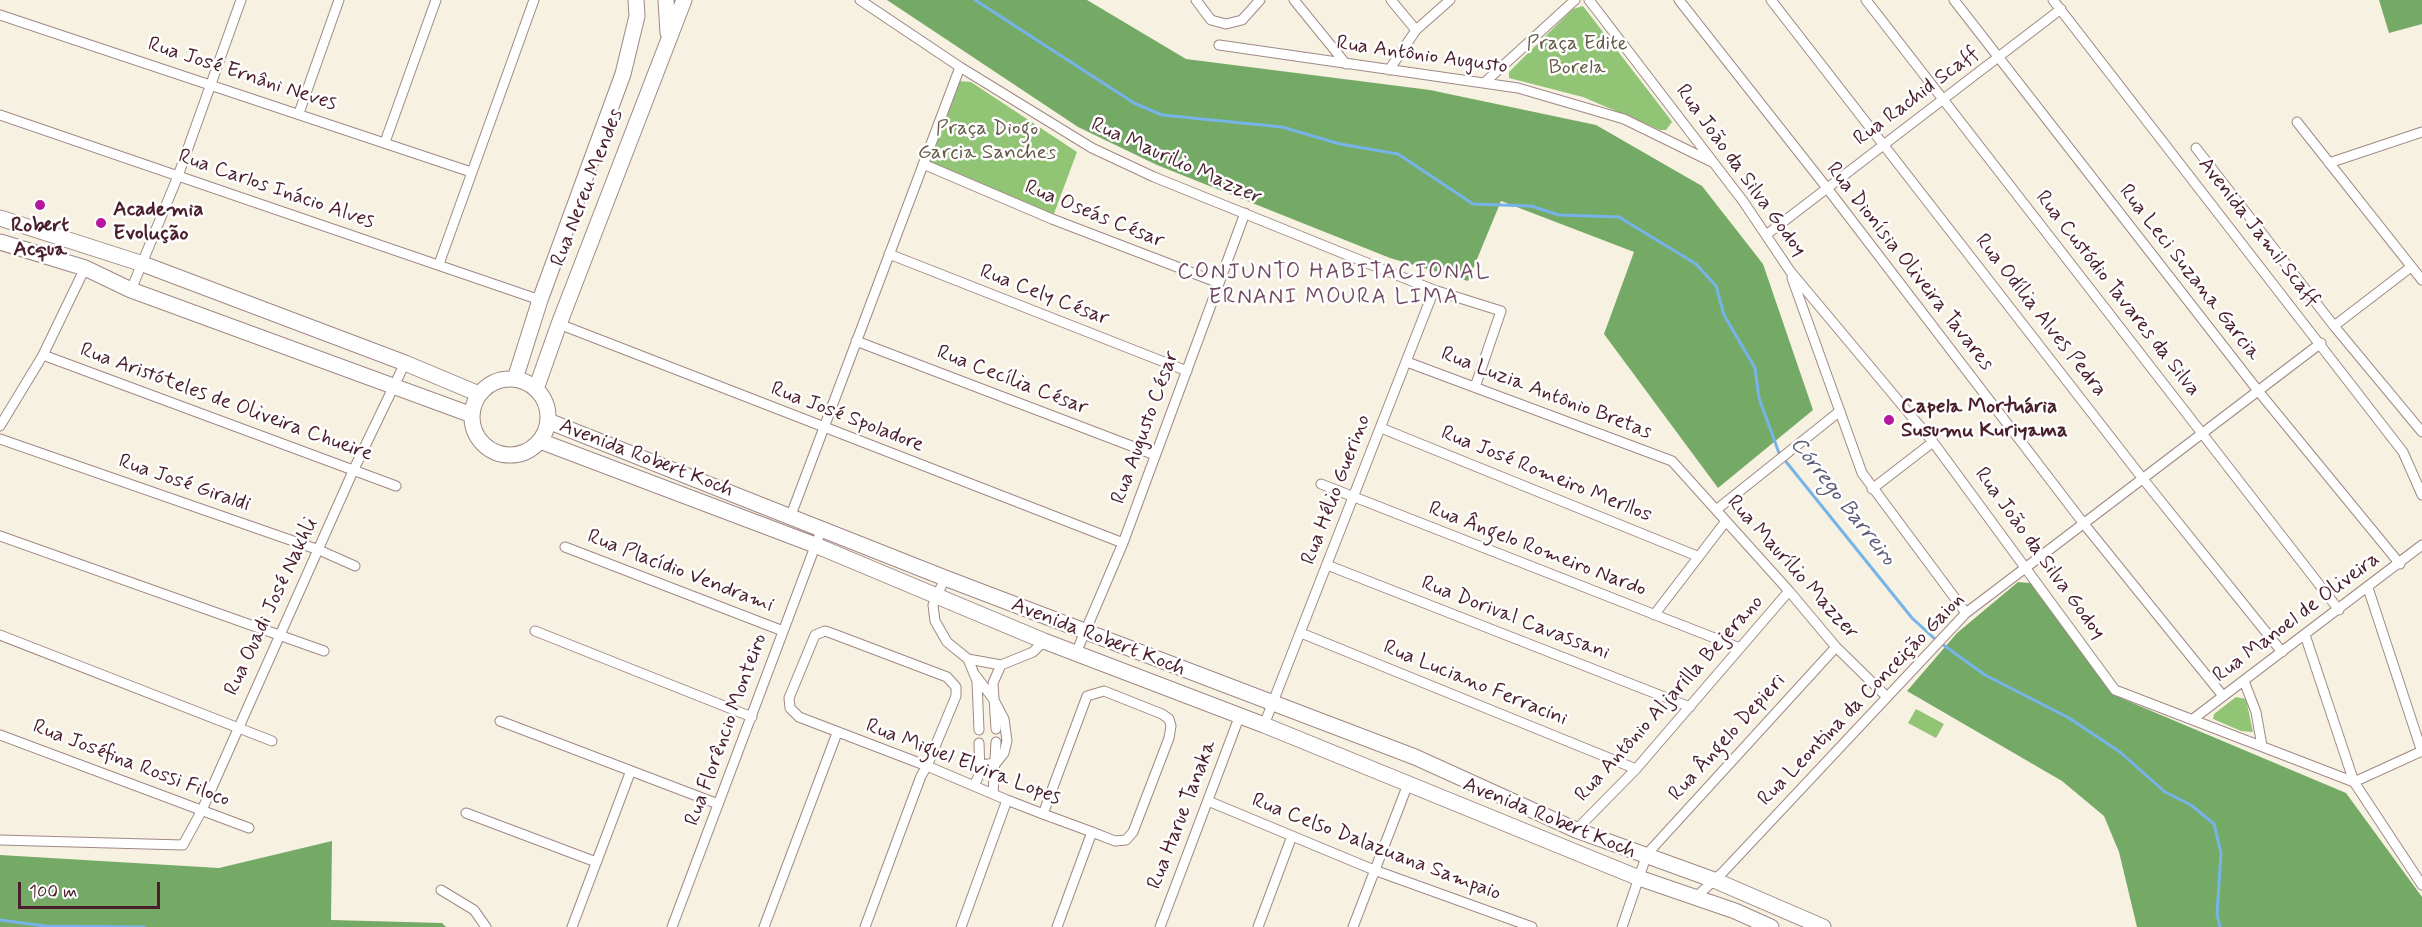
<!DOCTYPE html>
<html>
<head>
<meta charset="utf-8">
<style>
	body { margin:0 }
	#map { position:relative; width:2422px; height:927px; overflow:hidden; background:#f7f1e2; font-family:Mynerve,sans-serif }
	canvas { display:block }
	.scale { position:absolute; left:18px; top:882px; width:142px; height:27px; box-sizing:border-box; border:3px solid #4a1f2b; border-top:0; padding-left:8px; font-size:18px; line-height:21px; white-space:nowrap; color:#4a1f2b; -webkit-text-stroke:4px #fff; paint-order:stroke }
</style>
</head>
<body>
<div id="map">
<canvas width="2422" height="927"></canvas>
<div class="scale">100 m</div>
</div>
<script>
const ctx = document.querySelector('canvas').getContext('2d');
ctx.lineJoin = 'round';
function fillPath(path, color) {
  ctx.fillStyle = color;
  ctx.fill(path, 'evenodd');
}
function shape(rows) {
  const path = new Path2D();
  for (const r of rows) {
    if (r.length === 3) {
      path.moveTo(r[0] + r[2], r[1]);
      path.arc(r[0], r[1], r[2], 0, 2 * Math.PI);
      continue;
    }
    path.moveTo(r[0], r[1]);
    for (let i = 2; i < r.length; i += 2) path.lineTo(r[i], r[i + 1]);
  }
  return path;
}
function stroke(path, color, width, dash) {
  ctx.strokeStyle = color;
  ctx.lineWidth = width;
  ctx.lineCap = dash ? 'butt' : 'round';
  ctx.setLineDash(dash || []);
  ctx.stroke(path);
}
function label(font, color, halo, rows, align = 'center') {
  ctx.font = font + ' Mynerve,sans-serif';
  ctx.lineWidth = 5;
  ctx.setLineDash([]);
  ctx.textBaseline = 'middle';
  ctx.strokeStyle = halo;
  ctx.fillStyle = color;
  for (const [text, x, y, turn = 0] of rows) {
    ctx.save();
    ctx.translate(x, y);
    ctx.rotate((+turn || 0) * Math.PI / 180);
    ctx.textAlign = isNaN(turn) ? turn : align;
    if (halo) ctx.strokeText(text, 0, 0);
    ctx.fillText(text, 0, 0);
    ctx.restore();
  }
}
const green = shape([
	[1583,6,1667,115,1672,122,1666,130,1660,130,1583,97,1509,78,1509,72,1522,59,1573,9],
	[959,81,971,82,1077,152,1052,219,930,163],
	[2236,697,2246,699,2253,732,2241,731,2213,719,2214,714],
	[1916,709,1944,724,1936,738,1908,723]
]);
const forest = shape([
	[887,0,1087,0,1186,59,1430,90,1596,125,1702,186,1763,264,1813,410,1718,488,1604,334,1634,252,1501,201,1468,281,1390,258,1157,165,1078,127],
	[2379,0,2422,0,2422,24,2389,33],
	[2018,582,2030,583,2110,690,2123,699,2346,793,2422,897,2422,927,2137,927,2119,852,2104,816,2062,781,1907,691,1957,633],
	[332,841,331,920,442,923,446,927,0,927,0,855,219,868]
]);
const stream = shape([
	[975,0,1134,103,1162,115,1282,127,1340,144,1398,154,1473,204,1531,206,1559,215,1619,217,1696,264,1716,286,1724,315,1755,368,1759,398,1779,453,1912,618,1935,639,1985,675,2069,718,2120,752,2165,792,2191,805,2214,824,2221,853,2217,914,2220,927],
	[0,920,45,926,144,927]
]);
const street = shape([
	[860,0,960,67,1092,148,1154,177,1434,290,1501,311,1475,387],
	[1196,0,1211,20,1226,24,1242,20,1260,0],
	[1294,0,1346,64],
	[1391,0,1416,30],
	[1589,0,1743,201,1790,271,1933,442,2115,690,2354,782,2422,885],
	[1679,0,1827,188,2084,524,2223,696],
	[1771,0,2143,479,2282,652],
	[1866,0,2339,610],
	[1954,0,2259,392,2400,564],
	[2053,0,2403,452,2422,495],
	[0,15,471,172],
	[1219,45,1518,88,1624,119,1712,162],
	[1389,70,1416,30,1450,0],
	[1484,83,1575,0],
	[299,113,339,0],
	[0,115,540,300],
	[2297,122,2422,280],
	[385,142,436,0],
	[2196,148,2334,326,2422,432],
	[2329,163,2422,132],
	[923,164,1052,219,1219,283],
	[1766,235,2061,9],
	[889,254,1187,371],
	[439,264,534,0],
	[1792,278,1862,473,1966,613],
	[131,290,178,176,241,0],
	[559,324,1123,543],
	[2334,326,2411,267],
	[856,341,1155,455],
	[43,355,396,486],
	[1407,362,1672,461,1789,591,1836,647,1887,697],
	[0,426,43,355,85,268],
	[1381,428,1697,556],
	[0,439,319,550,355,566],
	[1321,484,1740,648],
	[1872,489,1933,442],
	[1716,510,1840,411],
	[791,515,960,67],
	[0,536,324,651],
	[565,547,783,631],
	[1327,565,1690,707],
	[945,578,933,605,935,621,947,642,968,659,1001,665,1033,652,1044,641],
	[2368,588,2422,752],
	[1654,615,1726,521],
	[535,631,752,717],
	[1301,633,1636,769],
	[0,635,272,741],
	[2305,635,2354,782,2422,751],
	[1076,653,1123,543,1245,213],
	[968,659,977,681,979,730],
	[976,676,994,700,1004,719,1007,741,1004,753,996,763,980,765],
	[2244,681,2256,712,2262,746],
	[2193,719,2422,545],
	[500,721,718,804],
	[1264,725,1434,290],
	[996,729,993,683,1001,665],
	[0,735,249,828],
	[974,786,980,773,979,743],
	[993,794,996,742],
	[1208,801,1374,870,1532,927],
	[466,813,596,862],
	[1576,830,1636,769,1789,591],
	[0,840,183,845,202,810,354,469,405,363],
	[441,890,474,910,486,927],
	[1696,897,1724,871,1966,613,2321,343],
	[572,927,630,773],
	[672,927,822,528],
	[764,927,837,733],
	[865,927,921,776,927,766,956,696,956,687,947,677,831,633,825,631,815,635,789,698,790,708,799,717,927,766,974,786,1007,800,1043,814,1092,832,1115,841,1126,840,1133,832,1169,738,1171,726,1169,719,1162,714,1104,691,1087,696,1043,814],
	[961,927,1007,800],
	[1057,927,1092,832],
	[1160,927,1240,715],
	[1258,927,1292,836],
	[1353,927,1408,784],
	[1622,927,1647,854,1836,647]
]);
const primary = shape([
	[666,0,668,33],
	[0,218,143,264,405,363,479,394],
	[0,242,85,268,131,290,472,415],
	[515,379,540,300,623,74,637,16,636,0],
	[510,417,38],
	[536,389,559,324,684,0],
	[548,421,945,578,1415,757,1576,830,1714,880,1823,927],
	[540,441,815,545,1044,641,1264,725,1639,878,1735,911,1771,927]
]);
const markers = [
	[40,205,6,"#b5179e"],
	[101,223,6,"#b5179e"],
	[1889,420,6,"#b5179e"]
];
const parkNames = [
	["Praça Edite",1577,45],
	["Borela",1577,69],
	["Praça Diogo",987,130],
	["Garcia Sanches",987,154]
];
const streetNames = [
	["Rua Antônio Augusto",1422,56,8],
	["Rua José Ernâni Neves",242,75,18],
	["Rua Rachid Scaff",1917,97,-37],
	["Rua Maurilio Mazzer",1176,162,24],
	["Rua João da Silva Godoy",1740,171,54],
	["Rua Nereu Mendes",588,188,-69],
	["Rua Carlos Inácio Alves",276,190,19],
	["Rua Oseás César",1094,215,22],
	["Avenida Jamil Scaff",2258,233,52],
	["Rua Dionísia Oliveira Tavares",1909,267,52],
	["Rua Leci Suzana Garcia",2189,273,52],
	["Rua Custódio Tavares da Silva",2117,294,52],
	["Rua Cely César",1044,296,21],
	["Rua Odília Alves Pedra",2040,316,52],
	["Rua Cecília César",1012,381,21],
	["Rua Luzia Antônio Bretas",1546,394,21],
	["Rua Aristóteles de Oliveira Chueire",226,403,20],
	["Rua José Spoladore",847,418,21],
	["Rua Augusto César",1146,428,-70],
	["Avenida Robert Koch",646,459,21],
	["Rua José Romeiro Merllos",1546,475,22],
	["Rua José Giraldi",184,484,19],
	["Rua Hélio Guerino",1337,490,-69],
	["Rua Ângelo Romeiro Nardo",1537,550,21],
	["Rua João da Silva Godoy",2039,554,54],
	["Rua Maurílio Mazzer",1792,568,48],
	["Rua Placídio Vendrami",680,572,21],
	["Rua Ouadi José Nakhli",272,607,-65],
	["Rua Manoel de Oliveira",2297,618,-37],
	["Rua Dorival Cavassani",1515,619,21],
	["Avenida Robert Koch",1098,638,21],
	["Rua Luciano Ferracini",1475,684,22],
	["Rua Antônio Aljarilla Bejerano",1670,699,-48],
	["Rua Leontina da Conceição Gaion",1862,700,-46],
	["Rua Florêncio Monteiro",727,730,-70],
	["Rua Ângelo Depieri",1728,738,-48],
	["Rua Miguel Elvira Lopes",963,763,21],
	["Rua Joséfina Rossi Filoco",131,764,21],
	["Rua Harue Tanaka",1183,815,-69],
	["Avenida Robert Koch",1549,819,22],
	["Rua Celso Dalazuana Sampaio",1376,848,21]
];
const poiNames = [
	["Academia",113,211],
	["Evolução",113,235],
	["Robert",40,227,"center"],
	["Acqua",40,251,"center"],
	["Capela Mortuária",1901,408],
	["Susumu Kuriyama",1901,432]
];
const neighbourhoodNames = [
	["CONJUNTO HABITACIONAL",1334,273],
	["ERNANI MOURA LIMA",1334,298]
];
const waterNames = [
	["Córrego Barreiro",1842,502,52]
];
fillPath(green, '#92c475');
fillPath(forest, '#75aa66');
stroke(stream, '#76b3e8', 3);
stroke(street, '#a08886', 11);
stroke(primary, '#a08886', 17);
stroke(street, '#fff', 9);
stroke(primary, '#fff', 15);
for (const [x, y, r, color] of markers) {
  const dot = new Path2D();
  dot.arc(x, y, r, 0, 2 * Math.PI);
  ctx.fillStyle = color;
  ctx.fill(dot);
  stroke(dot, '#fff', 2);
}
label('21px', '#635945', '#fff', parkNames);
label('21px', '#4a1f2b', '#fff', streetNames);
label('bold 21px', '#4a1f2b', '#fff', poiNames, 'left');
ctx.letterSpacing = '1.5px';
label('22px', '#724a62', '#fff', neighbourhoodNames);
ctx.letterSpacing = '0px';
label('italic 22px', '#5c5a77', '#fff', waterNames);
</script>
</body>
</html>
